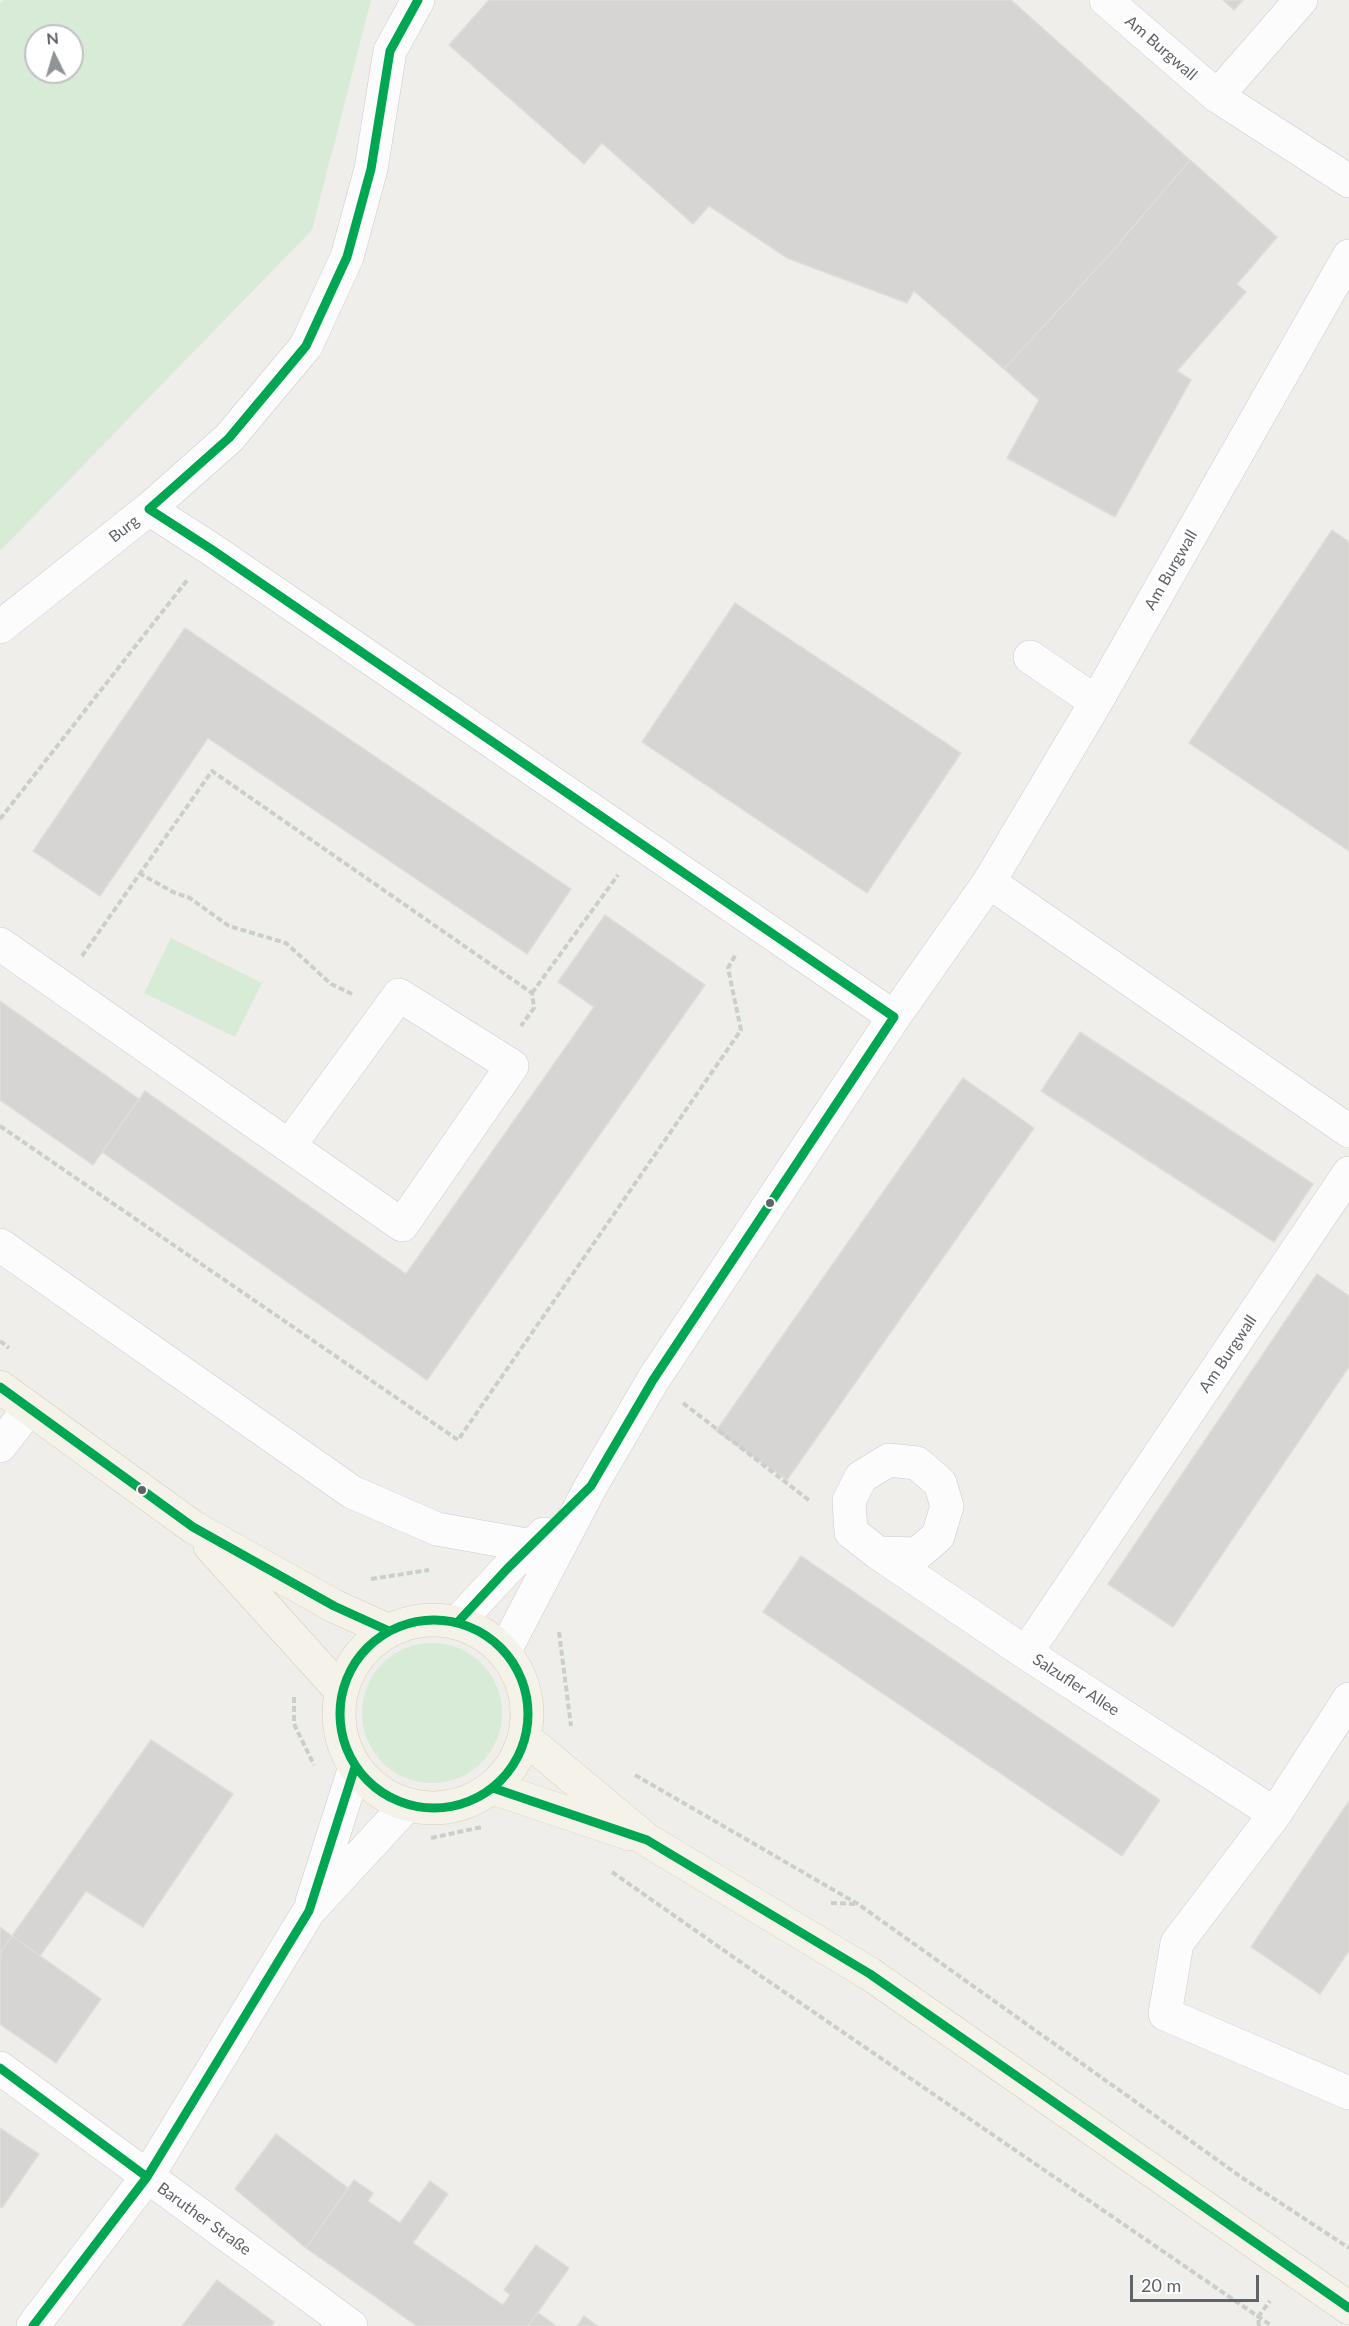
<!DOCTYPE html>
<html>
<head>
<meta charset="utf-8">
<style>
	body { margin:0 }
	#map { position:relative; width:1349px; height:2326px; overflow:hidden; background:#efeeea; font-family:Lato,sans-serif }
	canvas { display:block }
	.north { position:absolute; left:24px; top:24px; width:60px; height:60px; box-sizing:border-box; background:#fff; border:2px solid #bfc1c3; border-radius:50%; rotate:355deg; font-size:16px; font-weight:700; line-height:24px; text-align:center; color:#5f6368 }
	.north::after { content:''; display:block; margin:auto; width:21px; height:27px; background:#919496; clip-path:polygon(50% 0,100% 100%,50% 72%,0 100%) }
	.scale { position:absolute; left:1130px; top:2275px; width:129px; height:27px; box-sizing:border-box; border:3px solid #5f6368; border-top:0; padding-left:8px; font-size:18px; line-height:21px; white-space:nowrap; color:#5f6368; -webkit-text-stroke:4px #fff; paint-order:stroke }
</style>
</head>
<body>
<div id="map">
<canvas width="1349" height="2326"></canvas>
<div class="north">N</div>
<div class="scale">20 m</div>
</div>
<script>
const ctx = document.querySelector('canvas').getContext('2d');
ctx.lineJoin = 'round';
function fillPath(path, color) {
  ctx.fillStyle = color;
  ctx.fill(path, 'evenodd');
}
function shape(rows) {
  const path = new Path2D();
  for (const r of rows) {
    if (r.length === 3) {
      path.moveTo(r[0] + r[2], r[1]);
      path.arc(r[0], r[1], r[2], 0, 2 * Math.PI);
      continue;
    }
    path.moveTo(r[0], r[1]);
    for (let i = 2; i < r.length; i += 2) path.lineTo(r[i], r[i + 1]);
  }
  return path;
}
function stroke(path, color, width, dash) {
  ctx.strokeStyle = color;
  ctx.lineWidth = width;
  ctx.lineCap = dash ? 'butt' : 'round';
  ctx.setLineDash(dash || []);
  ctx.stroke(path);
}
function label(font, color, halo, rows, align = 'center') {
  ctx.font = font + ' Lato,sans-serif';
  ctx.lineWidth = 6;
  ctx.setLineDash([]);
  ctx.textBaseline = 'middle';
  ctx.strokeStyle = halo;
  ctx.fillStyle = color;
  for (const [text, x, y, turn = 0] of rows) {
    ctx.save();
    ctx.translate(x, y);
    ctx.rotate((+turn || 0) * Math.PI / 180);
    ctx.textAlign = isNaN(turn) ? turn : align;
    if (halo) ctx.strokeText(text, 0, 0);
    ctx.fillText(text, 0, 0);
    ctx.restore();
  }
}
const green = shape([
	[3,0,371,0,312,230,0,551,0,4],
	[36,36,72,36,72,72,36,72],
	[171,938,262,983,235,1037,144,993],
	[432,1713,70]
]);
const building = shape([
	[489,0,1011,0,1190,160,1110,254,1004,369,914,291,907,303,787,258,709,206,693,224,602,143,584,164,449,45,489,0],
	[1223,0,1243,0,1234,10,1223,0],
	[1190,160,1277,237,1237,284,1246,292,1177,371,1191,380,1115,517,1007,458,1039,400,1004,369,1110,254,1190,160],
	[1332,530,1349,542,1349,851,1189,743,1332,530],
	[735,603,961,753,867,893,642,742,735,603],
	[185,628,571,889,527,954,208,738,100,896,33,851,185,628],
	[605,915,705,985,427,1380,102,1152,145,1091,406,1274,594,1007,558,982,605,915],
	[0,1001,139,1099,93,1165,0,1100,0,1001],
	[1080,1032,1313,1184,1274,1242,1041,1091,1080,1032],
	[963,1078,1034,1128,787,1480,716,1431,963,1078],
	[1317,1274,1349,1296,1349,1367,1173,1627,1108,1584,1317,1274],
	[801,1556,1160,1800,1122,1856,763,1612,801,1556],
	[151,1740,233,1794,143,1927,86,1891,40,1956,12,1936,151,1740],
	[1349,1801,1349,1951,1320,1994,1251,1947,1349,1801],
	[0,1927,12,1936,0,1953,0,1927],
	[12,1936,101,1999,56,2063,0,2024,0,1953,12,1936],
	[0,2128,39,2154,2,2208,0,2206,0,2128],
	[276,2134,348,2188,306,2248,235,2189,276,2134],
	[354,2180,373,2193,368,2201,400,2223,430,2181,448,2194,413,2243,503,2305,510,2295,504,2290,536,2245,569,2268,528,2326,417,2326,306,2248,354,2180],
	[217,2280,274,2322,271,2326,182,2326,217,2280],
	[537,2312,555,2325,555,2326,528,2326,537,2312],
	[584,2316,598,2326,577,2326,584,2316]
]);
const path = shape([
	[0,819,188,579],
	[139,873,173,892,190,898,229,926,286,943,331,984,352,994],
	[82,956,212,771,532,993,534,1008,521,1026],
	[532,993,618,875],
	[0,1126,458,1440,741,1030,728,968,736,954],
	[0,1341,9,1348],
	[683,1403,810,1501],
	[371,1579,429,1570],
	[559,1632,571,1726],
	[294,1697,294,1724,314,1765],
	[635,1775,858,1904,1244,2179,1349,2248],
	[431,1838,482,1827],
	[612,1872,739,1961,1272,2326],
	[831,1903,857,1904],
	[1259,2326,1258,2317,1270,2301]
]);
const minor = shape([
	[1106,0,1217,96,1349,181],
	[1217,96,1301,0],
	[149,509,211,549,894,1017],
	[0,627,149,509,229,438,306,346,347,257,371,169,390,51,418,0],
	[1030,657,1096,702],
	[989,882,1349,1131],
	[0,944,402,1225,512,1066,399,995,289,1146],
	[0,1245,352,1492,437,1529,532,1546],
	[0,1446,29,1409],
	[878,1553,917,1554,938,1536,947,1506,940,1483,917,1463,889,1460,861,1477,849,1501,851,1532,878,1553,1026,1653,1275,1814],
	[457,1623,507,1569,544,1534],
	[504,1652,591,1486,653,1380,894,1017,989,882,1096,702,1349,256],
	[1026,1653,1349,1173],
	[1349,1699,1275,1814,1177,1943,1165,2014,1349,2093],
	[312,1902,355,1767],
	[0,2068,351,2326],
	[33,2326,147,2177,309,1911,407,1805]
]);
const major = shape([
	[0,1387,193,1527,334,1606,389,1631],
	[210,1546,342,1692],
	[433,1714,94],
	[525,1738,647,1840,870,1974,1349,2308],
	[493,1788,630,1834]
]);
const bus1 = shape([
	[149,509,211,549,894,1017],
	[149,509,229,438,306,346,347,257,371,169,390,51,418,0],
	[0,1387,193,1527,334,1606,389,1631],
	[434,1714,94],
	[457,1623,507,1569,591,1486,653,1380,894,1017],
	[493,1788,647,1840,870,1974,1349,2308],
	[0,2068,147,2177],
	[33,2326,147,2177,309,1911,355,1767]
]);
const markers = [
	[770,1203,5,"#5f6368"],
	[142,1490,5,"#5f6368"]
];
const streetNames = [
	["Am Burgwall",1161,48,41],
	["Burg",124,529,-38],
	["Am Burgwall",1171,570,-60],
	["Am Burgwall",1228,1354,-56],
	["Salzufler Allee",1076,1685,33],
	["Baruther Straße",204,2219,36]
];
fillPath(green, '#d8ebd6');
fillPath(building, '#d6d5d3');
stroke(building, '#deddd9', 1.5);
stroke(minor, '#cbcccc', 34);
stroke(major, '#d7ceb8', 34);
stroke(path, '#cacfcc', 4, [6, 3]);
stroke(minor, '#fdfcfc', 33);
stroke(major, '#f4f2e9', 33);
stroke(bus1, '#00a651', 9);
for (const [x, y, r, color] of markers) {
  const dot = new Path2D();
  dot.arc(x, y, r, 0, 2 * Math.PI);
  ctx.fillStyle = color;
  ctx.fill(dot);
  stroke(dot, '#fff', 2);
}
label('16px', '#5f6368', '#fff', streetNames);
</script>
</body>
</html>
